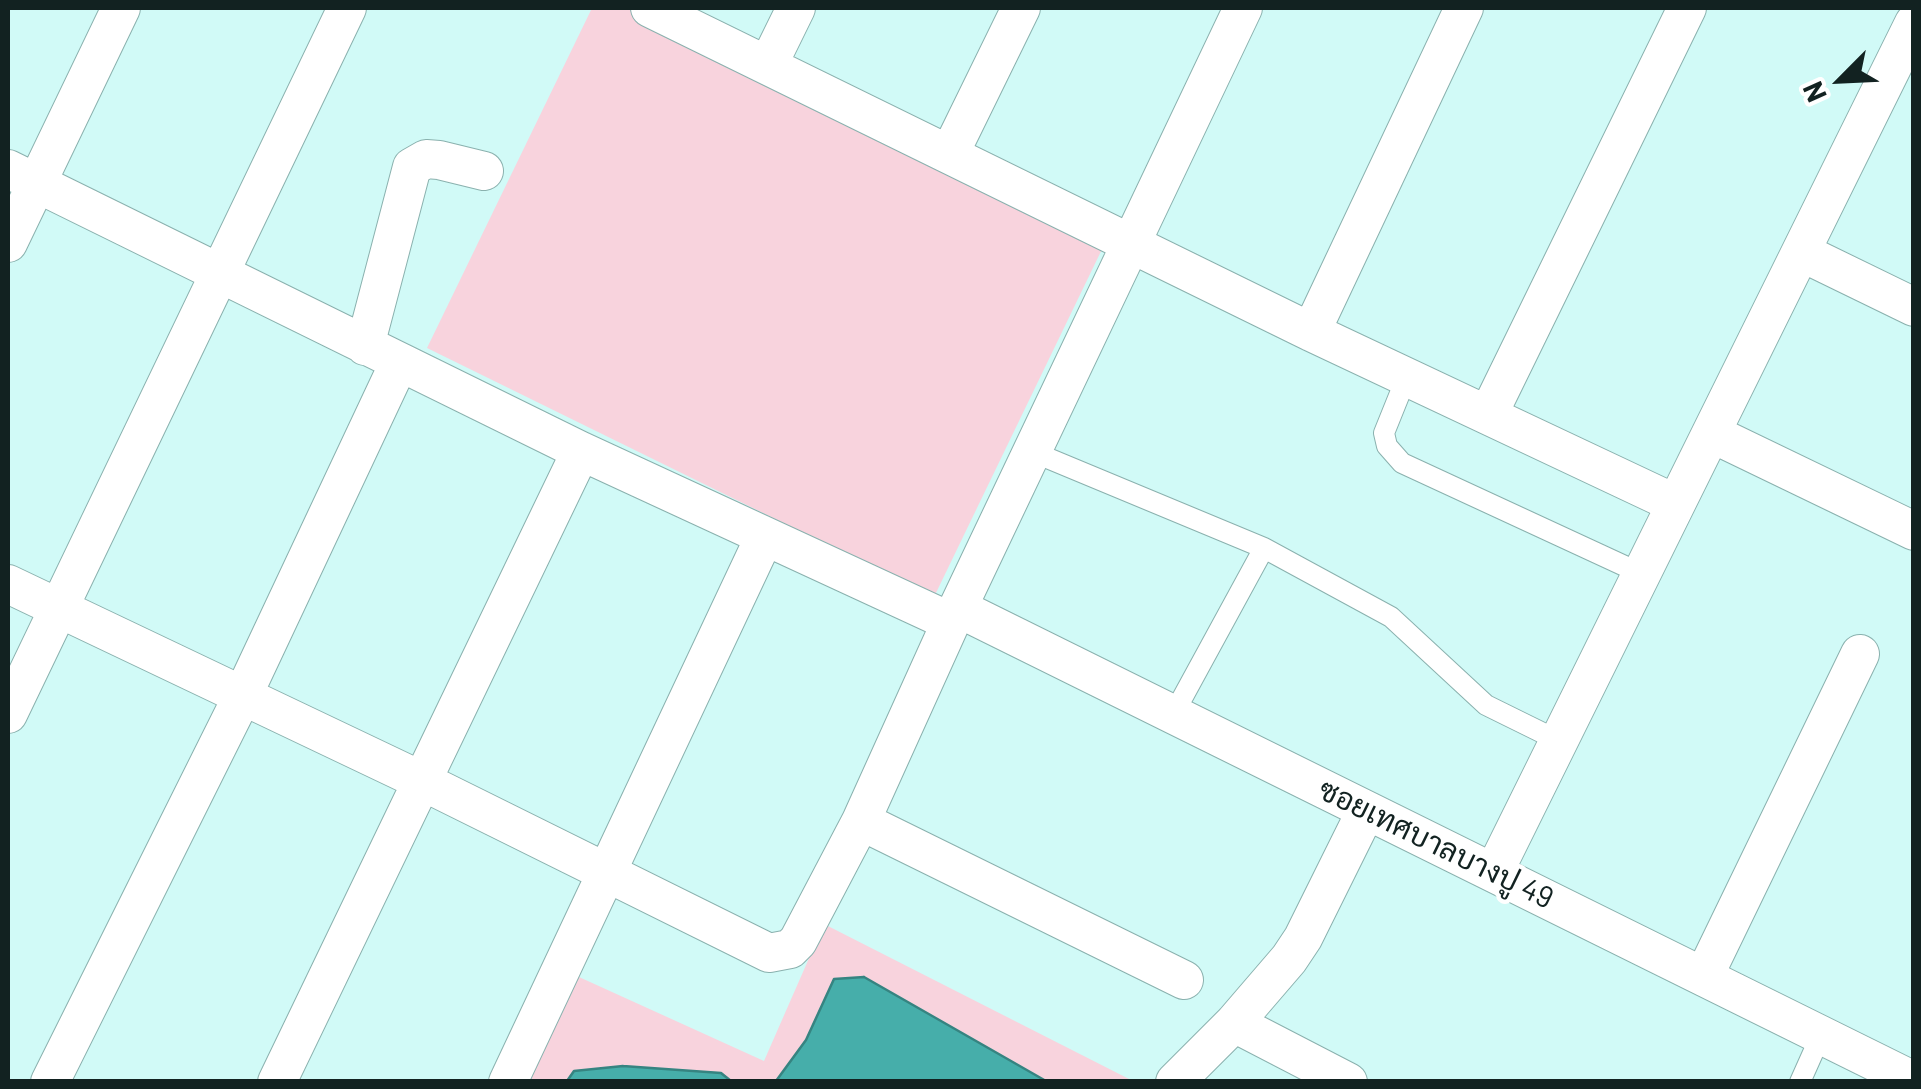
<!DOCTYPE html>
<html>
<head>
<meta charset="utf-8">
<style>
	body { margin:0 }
	#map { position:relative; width:1921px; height:1089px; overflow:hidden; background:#d1faf7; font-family:Barlow,sans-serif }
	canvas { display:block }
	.frame { position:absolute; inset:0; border:10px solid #122221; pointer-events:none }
	.north { position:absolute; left:1791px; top:30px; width:100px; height:100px; -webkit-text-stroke:8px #fff; paint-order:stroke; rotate:246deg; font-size:28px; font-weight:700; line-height:40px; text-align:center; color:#122221 }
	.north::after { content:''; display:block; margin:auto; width:35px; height:45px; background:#122221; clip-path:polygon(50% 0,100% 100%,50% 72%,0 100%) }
</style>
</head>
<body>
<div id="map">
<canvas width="1921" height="1089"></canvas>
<div class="frame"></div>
<div class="north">N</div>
</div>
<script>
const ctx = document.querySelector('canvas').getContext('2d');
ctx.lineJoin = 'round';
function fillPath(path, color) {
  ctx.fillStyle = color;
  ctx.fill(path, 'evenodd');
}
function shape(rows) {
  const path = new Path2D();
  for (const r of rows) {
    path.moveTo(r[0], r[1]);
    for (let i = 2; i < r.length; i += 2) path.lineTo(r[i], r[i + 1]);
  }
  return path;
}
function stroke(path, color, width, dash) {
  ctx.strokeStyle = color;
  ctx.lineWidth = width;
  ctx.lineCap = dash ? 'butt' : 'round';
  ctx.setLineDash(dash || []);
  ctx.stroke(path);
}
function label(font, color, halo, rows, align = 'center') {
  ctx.font = font + ' Barlow,Sarabun,sans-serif';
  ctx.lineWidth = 9;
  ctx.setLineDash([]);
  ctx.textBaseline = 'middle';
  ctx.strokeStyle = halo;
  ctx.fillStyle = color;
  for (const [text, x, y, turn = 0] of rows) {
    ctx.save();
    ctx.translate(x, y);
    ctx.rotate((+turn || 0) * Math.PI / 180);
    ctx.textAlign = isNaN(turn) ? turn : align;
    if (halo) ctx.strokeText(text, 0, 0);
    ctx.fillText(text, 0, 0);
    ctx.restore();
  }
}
const green = shape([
	[592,8,626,8,1105,243,934,597,427,348],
	[824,924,1133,1081,1046,1081,864,977,834,980,806,1040,776,1081,731,1081,721,1073,623,1066,574,1071,567,1081,517,1082,568,972,764,1061]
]);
const water = shape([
	[864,977,1046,1081,776,1081,806,1040,834,979,864,977],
	[623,1066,721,1073,731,1081,567,1081,574,1071,623,1066]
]);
const service = shape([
	[1407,376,1384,433,1387,446,1402,463,1642,574],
	[1033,452,1264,548,1391,617,1486,705,1559,741],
	[1173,715,1264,548],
	[1800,1082,1821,1035]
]);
const minor = shape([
	[650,8,1311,332,1676,504,1494,872],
	[768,65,796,8],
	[950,153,1021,8],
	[8,169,581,451,951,622],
	[8,243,121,8],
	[1801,252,1914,307],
	[1311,332,1464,8],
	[365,346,412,167,426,159,439,160,484,171],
	[1489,413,1687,8],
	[1713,434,1914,531],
	[1676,504,1914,23],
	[8,584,422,781,769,953,790,949,798,941,861,821,951,622,1243,8],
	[958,608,1914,1081],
	[8,714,347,8],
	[861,821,1184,980],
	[1704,976,1860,654],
	[1234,1023,1348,1082],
	[50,1082,242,697,399,363],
	[277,1082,581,451],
	[508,1082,764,538],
	[1175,1082,1234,1023,1289,959,1303,938,1366,811]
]);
const streetNames = [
	["ซอยเทศบาลบางปู 49",1436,844,26]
];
fillPath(green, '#f8d3dd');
fillPath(water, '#46aeaa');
stroke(water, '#368481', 2.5);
stroke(service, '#8ab1ae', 22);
stroke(minor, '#8ab1ae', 40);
stroke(service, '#fff', 20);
stroke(minor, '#fff', 38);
label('30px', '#122221', '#fff', streetNames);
</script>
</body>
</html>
